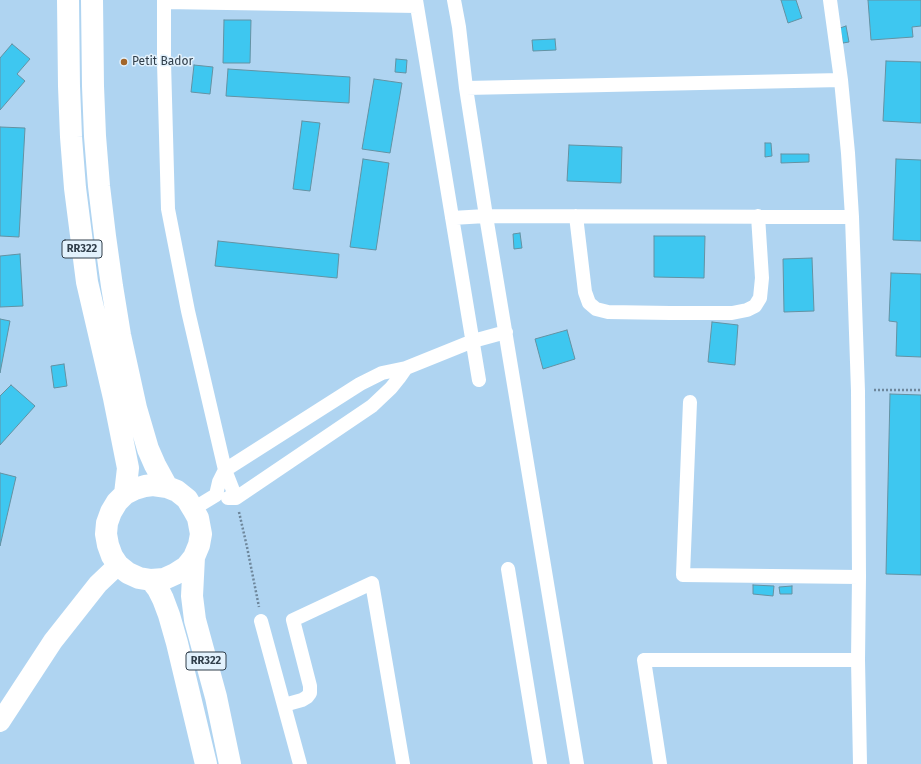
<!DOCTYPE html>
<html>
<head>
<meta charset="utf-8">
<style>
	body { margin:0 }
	canvas { display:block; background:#afd4f1 }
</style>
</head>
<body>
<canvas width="921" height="764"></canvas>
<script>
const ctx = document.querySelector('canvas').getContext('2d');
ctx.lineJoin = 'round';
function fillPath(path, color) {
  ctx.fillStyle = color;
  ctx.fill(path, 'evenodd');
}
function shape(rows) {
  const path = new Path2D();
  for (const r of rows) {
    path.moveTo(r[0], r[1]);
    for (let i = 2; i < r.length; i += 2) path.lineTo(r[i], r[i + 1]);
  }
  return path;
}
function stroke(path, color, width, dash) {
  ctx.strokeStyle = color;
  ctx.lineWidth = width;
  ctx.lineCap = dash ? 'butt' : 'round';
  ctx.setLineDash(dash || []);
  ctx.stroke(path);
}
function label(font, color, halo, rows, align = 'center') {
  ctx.font = font + ' "Fira Sans",sans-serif';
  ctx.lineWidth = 3;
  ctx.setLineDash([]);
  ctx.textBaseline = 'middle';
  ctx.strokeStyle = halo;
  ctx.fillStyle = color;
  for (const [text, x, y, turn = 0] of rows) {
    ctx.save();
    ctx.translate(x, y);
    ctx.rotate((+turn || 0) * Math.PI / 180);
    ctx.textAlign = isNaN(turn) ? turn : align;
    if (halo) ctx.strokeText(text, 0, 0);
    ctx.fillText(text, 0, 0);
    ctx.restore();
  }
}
const building = shape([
	[781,0,796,0,802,18,788,23,781,0],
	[868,0,921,0,921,26,912,27,913,37,871,40,868,0],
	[224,20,251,20,250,63,223,63,224,20],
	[846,26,849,42,843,43,840,28,846,26],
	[555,39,556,50,533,51,532,40,555,39],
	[12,44,30,59,17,74,25,81,0,110,0,58,12,44],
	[396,59,407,60,406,73,395,72,396,59],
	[886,61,921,62,921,123,883,121,886,61],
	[194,65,213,67,210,94,191,92,194,65],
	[228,69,350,77,349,103,226,96,228,69],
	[374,79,402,83,390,153,362,149,374,79],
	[302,121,320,123,310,191,293,189,302,121],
	[0,127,25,128,19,237,0,236,0,127],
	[765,143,771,143,772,156,765,157,765,143],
	[569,145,622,147,621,183,567,181,569,145],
	[781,154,809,154,809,162,781,163,781,154],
	[363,159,389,163,376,250,350,247,363,159],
	[896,159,921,160,921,241,893,240,896,159],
	[520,233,522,248,514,249,513,234,520,233],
	[654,236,705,236,704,278,654,277,654,236],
	[218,241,339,254,337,278,215,266,218,241],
	[20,254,23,306,0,307,0,256,20,254],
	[812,258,814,311,784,312,783,259,812,258],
	[891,273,921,274,921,357,896,356,897,322,889,321,891,273],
	[0,319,10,321,0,373,0,319],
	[712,322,738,325,735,365,708,362,712,322],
	[567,330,575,359,543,369,535,339,567,330],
	[64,364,67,386,54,388,51,366,64,364],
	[11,385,35,406,0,445,0,396,11,385],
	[890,394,921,395,921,575,886,574,890,394],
	[0,473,16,477,0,546,0,473],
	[753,585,774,586,773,596,753,594,753,585],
	[792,586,792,594,780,594,779,587,792,586]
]);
const path = shape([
	[874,390,921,390],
	[239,512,247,547,259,607]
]);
const street = shape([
	[164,0,164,62,168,209,188,311,225,470,236,498],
	[416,0,479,380],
	[454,0,459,27,466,88,486,216,577,764],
	[830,0,841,80,848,153,852,217,858,391,859,577,858,660,860,764],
	[164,2,417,6],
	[466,88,841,80],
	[576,216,585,292,589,303,596,309,608,312,670,313,732,313,747,310,755,306,760,298,762,278,758,216],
	[452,218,486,216,852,217],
	[690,402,683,575,859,577],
	[216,495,219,482,225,470,360,384,382,373,406,368,473,341,506,332],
	[228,498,236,498,372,406,391,388,399,378,406,368],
	[193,509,216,495],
	[508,569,540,764],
	[261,621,300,764],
	[284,705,302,700,307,697,310,693,310,686,293,620,372,583,403,764],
	[660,764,644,660,858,660]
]);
const secondary = shape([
	[0,722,53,641,98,584,118,565]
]);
const primary = shape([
	[68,0,69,86,71,137,75,188,87,282,114,398,128,468,125,494],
	[92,0,93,86,95,136,99,186,105,236,112,286,120,335,136,408,148,449,155,465,167,487],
	[194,557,186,567,175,574,164,579,151,580,139,578,128,573,118,565,112,556,108,545,106,534,107,523,111,512,117,502,125,494,135,489,145,486,153,485,167,487,177,491,187,499,193,509,198,518,201,534,199,545,194,557,192,596,195,620,216,697,230,764],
	[151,580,158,589,163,599,169,615,177,643,206,764]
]);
const markers = [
	[124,62,4,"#a26529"]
];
const shields = [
	[82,249,40],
	[206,661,40]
];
const shieldNames = [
	["RR322",82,249],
	["RR322",206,661]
];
const poiNames = [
	["Petit Bador",132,62]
];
fillPath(building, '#3ec7f0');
stroke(building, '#6492a3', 1);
stroke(path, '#6e879c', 2.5, [2, 2]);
stroke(street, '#fff', 14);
stroke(secondary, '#fff', 20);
stroke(primary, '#fff', 22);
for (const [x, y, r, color] of markers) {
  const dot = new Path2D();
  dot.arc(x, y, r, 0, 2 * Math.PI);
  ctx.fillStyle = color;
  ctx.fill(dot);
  stroke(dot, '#e3f2fd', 1.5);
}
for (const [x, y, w] of shields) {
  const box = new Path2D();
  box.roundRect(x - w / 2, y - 9, w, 18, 3);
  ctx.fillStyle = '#e3f2fd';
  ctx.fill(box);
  stroke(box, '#303e4a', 1);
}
label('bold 11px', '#303e4a', null, shieldNames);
label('12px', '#303e4a', '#e3f2fd', poiNames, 'left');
</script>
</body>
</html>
